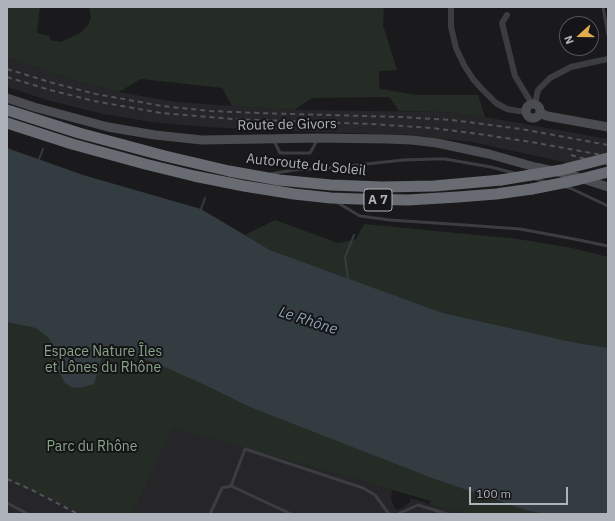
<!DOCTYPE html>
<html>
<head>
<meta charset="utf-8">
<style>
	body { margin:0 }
	#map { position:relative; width:615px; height:521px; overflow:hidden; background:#1a1a1c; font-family:"IBM Plex Sans",sans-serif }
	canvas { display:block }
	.frame { position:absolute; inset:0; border:8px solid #aeb2ba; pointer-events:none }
	.north { position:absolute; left:559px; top:16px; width:40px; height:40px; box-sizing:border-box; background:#151517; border:1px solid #525458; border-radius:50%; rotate:249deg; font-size:11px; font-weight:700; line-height:16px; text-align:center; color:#aeb2ba }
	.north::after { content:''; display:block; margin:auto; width:14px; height:18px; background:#e1ab4e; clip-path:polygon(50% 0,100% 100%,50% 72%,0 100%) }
	.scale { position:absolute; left:469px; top:487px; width:99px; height:18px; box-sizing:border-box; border:2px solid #aeb2ba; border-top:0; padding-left:5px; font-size:12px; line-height:14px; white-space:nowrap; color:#aeb2ba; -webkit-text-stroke:3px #151517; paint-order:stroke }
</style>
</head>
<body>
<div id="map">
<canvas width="615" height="521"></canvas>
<div class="frame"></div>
<div class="north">N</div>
<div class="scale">100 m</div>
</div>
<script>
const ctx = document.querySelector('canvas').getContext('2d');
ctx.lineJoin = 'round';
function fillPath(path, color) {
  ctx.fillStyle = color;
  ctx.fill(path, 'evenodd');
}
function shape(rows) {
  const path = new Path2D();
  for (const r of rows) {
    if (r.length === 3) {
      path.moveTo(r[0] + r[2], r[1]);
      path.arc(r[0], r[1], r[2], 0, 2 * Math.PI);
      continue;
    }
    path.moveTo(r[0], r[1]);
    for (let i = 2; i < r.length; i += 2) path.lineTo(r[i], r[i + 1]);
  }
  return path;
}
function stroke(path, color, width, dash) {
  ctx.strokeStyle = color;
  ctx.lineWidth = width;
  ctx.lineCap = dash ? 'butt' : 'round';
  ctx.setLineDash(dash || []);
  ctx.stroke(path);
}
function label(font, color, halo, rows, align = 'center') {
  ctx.font = font + ' "IBM Plex Sans",sans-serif';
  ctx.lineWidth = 4;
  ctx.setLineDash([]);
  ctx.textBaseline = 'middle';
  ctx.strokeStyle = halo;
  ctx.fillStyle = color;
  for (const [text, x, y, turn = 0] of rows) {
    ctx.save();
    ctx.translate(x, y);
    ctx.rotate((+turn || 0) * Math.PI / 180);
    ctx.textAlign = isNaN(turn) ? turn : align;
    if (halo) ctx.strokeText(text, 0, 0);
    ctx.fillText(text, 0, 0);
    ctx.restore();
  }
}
const built = shape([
	[7,57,82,83,119,92,176,102,232,106,294,110,445,112,485,117,608,139,608,153,568,163,472,142,411,135,286,131,207,127,151,122,103,114,47,100,7,87],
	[169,425,392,490,391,499,395,509,399,510,409,503,411,498,429,504,469,514,128,514],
	[7,474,91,514,7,514]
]);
const green = shape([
	[7,7,40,7,37,33,50,36,50,40,61,42,80,33,88,25,91,17,89,7,384,7,383,25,397,70,379,71,379,85,380,89,416,95,478,95,485,117,445,112,399,111,389,97,312,98,294,110,232,106,222,88,141,79,119,92,82,83,7,57],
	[275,220,338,243,356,239,364,224,518,239,572,248,608,257,608,348,572,342,443,313,270,250,245,235],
	[7,230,608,514,469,514,429,504,431,501,172,427,132,514,85,514,7,481]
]);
const water = shape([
	[7,148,83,175,201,209,270,250,443,313,572,342,608,348,608,514,545,514,526,510,432,478,250,407,205,385,151,361,118,352,104,349,94,384,83,387,73,388,65,383,58,370,57,354,49,338,36,328,7,322]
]);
const stream = shape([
	[39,159,43,149],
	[201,209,205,198],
	[348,279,345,257,354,235]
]);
const lane = shape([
	[603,7,608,35],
	[274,141,280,153,310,153,318,139],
	[270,174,294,170,330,168,403,160,433,159,445,159,491,167,514,173],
	[535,179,547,182],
	[566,187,570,188,608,206],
	[338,203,360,216,390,220,465,225,520,229,574,239,608,246],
	[231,486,245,449,363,488,375,495,389,514],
	[7,503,28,514],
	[210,514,222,488,231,486,291,514],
	[398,514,418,505,447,514]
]);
const street = shape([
	[451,7,451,27,456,48,464,65,473,79,481,88,496,103,507,109,518,111,526,111],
	[507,15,502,23,515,76,532,104],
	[535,104,538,90,550,78,571,67,598,61,608,59]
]);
const secondary = shape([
	[7,98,34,107,108,127,155,135,202,140,319,138,387,139,412,140,437,143,489,154,535,167,568,174,608,187],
	[533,111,7],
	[540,113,547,116,608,127]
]);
const highway = shape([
	[7,110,79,133,165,156,229,171,279,180,331,185,382,187,434,186,501,180],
	[7,123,72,144,145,164,194,176,244,186,294,194,331,198,358,199,408,200,458,197,496,194,532,189]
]);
const rail = shape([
	[7,69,53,83,96,94,162,106,210,111,258,113,401,117,452,120,521,129,608,145],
	[7,77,50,90,94,101,161,113,233,119,371,124,432,128,479,134,531,142,608,156],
	[571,155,608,165],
	[7,479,32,490,78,514]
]);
const highwayBridge = shape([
	[501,180,561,170,608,158],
	[532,189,577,180,608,172]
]);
const shields = [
	[378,200,28]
];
const shieldNames = [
	["A 7",378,200]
];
const streetNames = [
	["Route de Givors",287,125,-1],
	["Autoroute du Soleil",306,165,6]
];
const parkNames = [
	["Espace Nature Îles",103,352],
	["et Lônes du Rhône",103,368],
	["Parc du Rhône",92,447]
];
const waterNames = [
	["Le Rhône",308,321,18]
];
fillPath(built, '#262629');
fillPath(green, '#252c25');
fillPath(water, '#333c41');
stroke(stream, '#333c41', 2);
stroke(lane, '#3c3d41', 3);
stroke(street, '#3c3d41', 6);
stroke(secondary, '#4a4c51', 9);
stroke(highway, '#686b71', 11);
stroke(rail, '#515358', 2, [5, 4]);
stroke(highwayBridge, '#686b71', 11);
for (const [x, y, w] of shields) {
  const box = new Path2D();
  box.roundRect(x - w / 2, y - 11, w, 22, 3);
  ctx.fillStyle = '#151517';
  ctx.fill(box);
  stroke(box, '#aeb2ba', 1);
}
label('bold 13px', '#aeb2ba', null, shieldNames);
label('14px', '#aeb2ba', '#151517', streetNames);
label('14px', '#87a388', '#151517', parkNames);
label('italic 15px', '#89a0b1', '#151517', waterNames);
</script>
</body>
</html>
